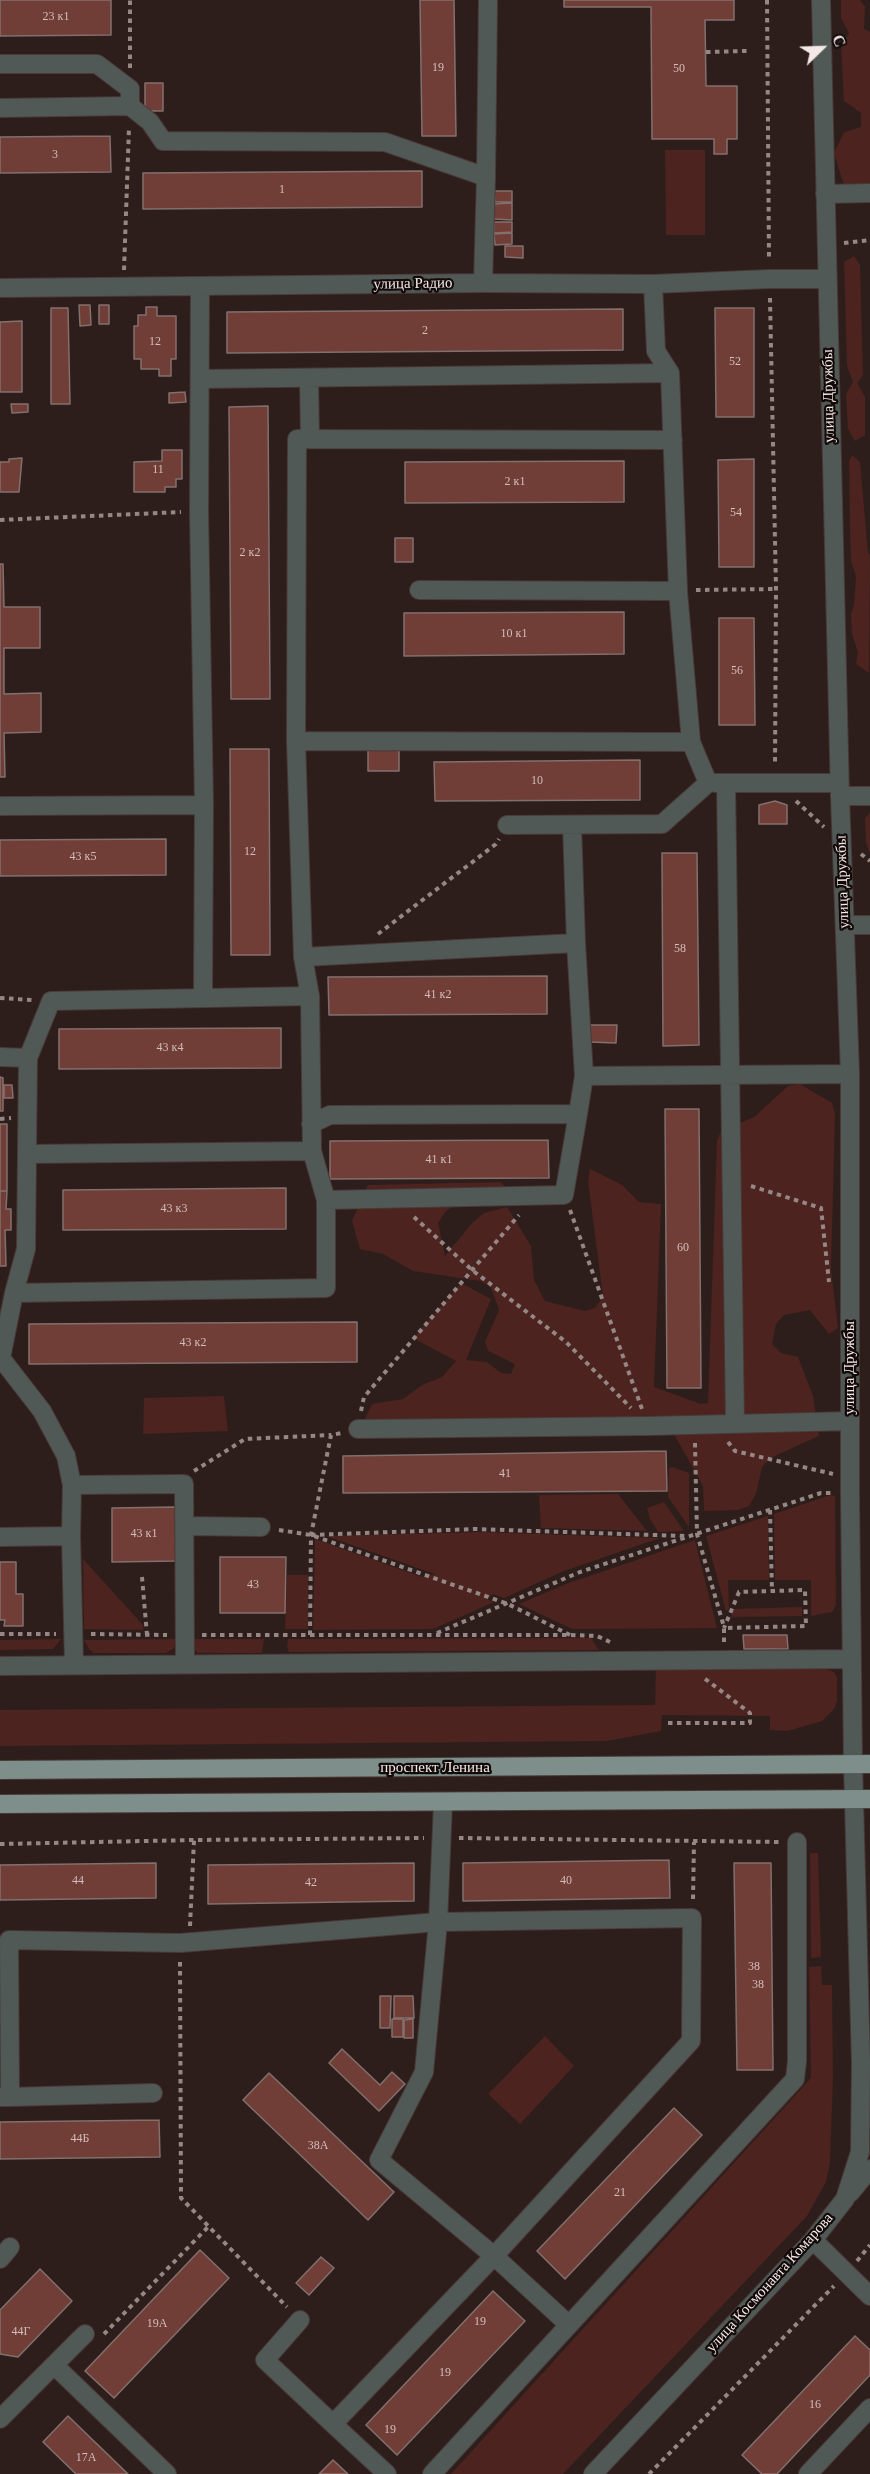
<!DOCTYPE html>
<html>
<head>
<meta charset="utf-8">
<style>
	body { margin:0 }
	#map { position:relative; width:870px; height:2474px; overflow:hidden; background:#2d1e1c; font-family:Georgia,serif }
	canvas { display:block }
	.north { position:absolute; left:792px; top:18px; width:60px; height:60px; -webkit-text-stroke:4px #110a09; paint-order:stroke; rotate:67deg; font-size:16px; font-weight:700; line-height:24px; text-align:center; color:#f4e9e7 }
	.north::after { content:''; display:block; margin:auto; width:21px; height:27px; background:#f4e9e7; clip-path:polygon(50% 0,100% 100%,50% 72%,0 100%) }
</style>
</head>
<body>
<div id="map">
<canvas width="870" height="2474"></canvas>
<div class="north">С</div>
</div>
<script>
const ctx = document.querySelector('canvas').getContext('2d');
ctx.lineJoin = 'round';
function fillPath(path, color) {
  ctx.fillStyle = color;
  ctx.fill(path, 'evenodd');
}
function shape(rows) {
  const path = new Path2D();
  for (const r of rows) {
    path.moveTo(r[0], r[1]);
    for (let i = 2; i < r.length; i += 2) path.lineTo(r[i], r[i + 1]);
  }
  return path;
}
function stroke(path, color, width, dash) {
  ctx.strokeStyle = color;
  ctx.lineWidth = width;
  ctx.lineCap = dash ? 'butt' : 'round';
  ctx.setLineDash(dash || []);
  ctx.stroke(path);
}
function label(font, color, halo, rows, align = 'center') {
  ctx.font = font + ' Georgia,serif';
  ctx.lineWidth = 4.5;
  ctx.setLineDash([]);
  ctx.textBaseline = 'middle';
  ctx.strokeStyle = halo;
  ctx.fillStyle = color;
  for (const [text, x, y, turn = 0] of rows) {
    ctx.save();
    ctx.translate(x, y);
    ctx.rotate((+turn || 0) * Math.PI / 180);
    ctx.textAlign = isNaN(turn) ? turn : align;
    if (halo) ctx.strokeText(text, 0, 0);
    ctx.fillText(text, 0, 0);
    ctx.restore();
  }
}
const green = shape([
	[841,0,860,0,865,7,864,29,870,32,870,184,863,191,844,185,834,153,844,132,861,127,861,113,844,101,841,45,849,33,841,18],
	[665,150,705,150,705,235,666,235],
	[854,256,860,265,863,375,857,383,865,397,865,435,855,441,848,429,846,394,853,382,847,366,844,262],
	[852,455,860,462,868,553,870,554,869,673,856,664,858,652,852,634,851,614,854,605,856,576,851,561,850,530,849,461],
	[870,813,870,854,866,843,865,818],
	[800,1084,832,1103,835,1113,831,1269,838,1328,829,1334,810,1310,784,1315,776,1324,772,1344,781,1353,798,1357,813,1396,819,1436,770,1458,762,1467,756,1494,749,1506,738,1510,704,1511,703,1486,666,1420,363,1423,372,1404,403,1399,422,1385,442,1377,456,1361,413,1338,461,1283,491,1299,466,1360,487,1362,501,1373,511,1374,515,1364,488,1351,485,1342,499,1310,491,1287,480,1281,413,1271,383,1254,360,1249,352,1221,368,1185,501,1182,508,1191,460,1202,446,1211,438,1223,445,1256,473,1222,484,1213,507,1207,531,1246,534,1280,545,1301,585,1311,595,1308,603,1297,588,1181,590,1169,622,1185,639,1202,661,1204,654,1387,701,1404,708,1403,717,1141,721,1131,754,1117,788,1086],
	[224,1396,228,1431,143,1434,144,1398],
	[672,1467,689,1473,689,1527,668,1497,669,1468],
	[618,1494,647,1531,541,1528,539,1495],
	[831,1495,835,1496,836,1605,832,1612,811,1616,811,1580,775,1580,774,1514],
	[664,1502,684,1531,658,1532,650,1519,647,1508],
	[768,1516,769,1580,728,1580,729,1609,726,1611,706,1536],
	[480,1532,660,1538,564,1571,504,1598,493,1594,487,1599,494,1602,433,1629,313,1630,315,1539,422,1577,435,1574,326,1536],
	[695,1540,717,1628,572,1629,519,1604,566,1584],
	[83,1559,143,1625,143,1630,84,1629],
	[287,1575,308,1575,308,1629,285,1629],
	[802,1607,802,1616,731,1617,734,1609],
	[591,1638,599,1650,289,1652,287,1646,288,1639],
	[61,1639,53,1649,0,1650,0,1640],
	[176,1639,174,1648,166,1653,94,1653,90,1650,84,1640],
	[189,1639,264,1639,262,1653,198,1653,190,1646],
	[823,1668,834,1672,837,1677,837,1701,834,1709,822,1721,787,1731,770,1730,770,1716,662,1715,661,1731,607,1741,0,1746,0,1710,655,1705,656,1669],
	[810,1853,818,1853,821,1957,811,1958],
	[821,1966,822,1985,832,1985,833,2079,830,2162,826,2182,807,2216,563,2474,451,2474,811,2078,809,1967],
	[545,2036,574,2066,520,2124,488,2094]
]);
const building = shape([
	[0,0,111,0,111,35,0,36,0,0],
	[420,0,454,0,456,136,422,136,420,0],
	[564,0,734,0,734,20,705,20,706,86,737,86,737,139,727,139,727,154,714,154,714,139,652,139,651,7,564,7,564,0],
	[145,83,163,83,163,111,145,111,145,83],
	[110,136,111,172,0,173,0,137,110,136],
	[422,171,422,207,143,209,143,173,422,171],
	[494,191,512,191,512,202,495,202,494,191],
	[512,203,512,220,494,219,494,204,512,203],
	[494,222,512,222,512,232,494,233,494,222],
	[512,233,512,244,495,245,494,234,512,233],
	[505,246,523,246,523,258,505,257,505,246],
	[79,305,90,305,91,325,80,326,79,305],
	[99,305,109,305,109,324,99,324,99,305],
	[146,307,157,307,157,316,176,316,176,359,171,359,171,376,159,376,159,369,141,369,141,359,134,359,134,326,138,326,138,315,146,315,146,307],
	[51,308,68,308,70,404,51,404,51,308],
	[715,308,754,308,754,417,716,417,715,308],
	[623,309,623,350,227,353,227,312,623,309],
	[22,321,22,392,0,392,0,322,22,321],
	[185,392,186,402,169,403,169,393,185,392],
	[11,404,28,404,28,412,12,413,11,404],
	[268,406,270,699,231,699,229,407,268,406],
	[162,450,182,450,182,479,176,479,176,487,165,487,165,492,134,492,134,462,162,461,162,450],
	[22,458,19,492,0,492,0,462,9,462,9,459,22,458],
	[754,459,754,567,719,567,718,460,754,459],
	[624,461,624,502,405,503,405,462,624,461],
	[395,538,413,538,413,562,395,562,395,538],
	[0,564,3,564,4,607,40,607,40,648,4,648,4,694,41,693,41,732,4,733,5,777,0,777,0,564],
	[624,612,624,654,404,656,404,613,624,612],
	[719,618,754,618,755,725,719,725,719,618],
	[230,749,269,749,270,955,231,955,230,749],
	[368,749,399,749,399,771,368,771,368,749],
	[640,760,640,800,435,801,434,762,640,760],
	[775,801,787,805,787,824,759,824,759,805,775,801],
	[166,839,166,875,0,876,0,840,166,839],
	[662,853,697,853,699,1045,663,1046,662,853],
	[547,976,547,1014,329,1015,328,977,547,976],
	[590,1025,617,1025,616,1043,590,1042,590,1025],
	[281,1028,281,1068,59,1069,59,1029,281,1028],
	[0,1077,3,1078,3,1111,0,1111,0,1077],
	[4,1085,12,1085,13,1098,4,1098,4,1085],
	[665,1109,699,1109,701,1388,667,1388,665,1109],
	[0,1124,7,1124,7,1191,0,1191,0,1124],
	[548,1140,549,1178,330,1179,330,1141,548,1140],
	[286,1188,286,1229,63,1230,63,1190,286,1188],
	[0,1191,7,1191,6,1209,11,1209,11,1230,5,1230,6,1266,0,1266,0,1191],
	[357,1322,357,1362,29,1364,29,1324,357,1322],
	[666,1451,667,1491,343,1493,343,1456,666,1451],
	[176,1507,176,1561,112,1562,112,1508,176,1507],
	[220,1557,286,1557,285,1613,220,1613,220,1557],
	[0,1562,16,1562,16,1594,23,1594,23,1626,4,1626,5,1620,0,1620,0,1562],
	[743,1635,787,1635,788,1649,744,1649,743,1635],
	[669,1860,670,1898,463,1901,463,1863,669,1860],
	[156,1863,156,1898,0,1900,0,1865,156,1863],
	[414,1863,414,1901,208,1904,208,1865,414,1863],
	[734,1863,771,1863,773,2070,737,2070,734,1863],
	[380,1996,391,1996,390,2028,380,2028,380,1996],
	[394,1996,413,1996,414,2018,394,2018,394,1996],
	[392,2019,403,2019,403,2037,392,2037,392,2019],
	[413,2019,413,2038,404,2038,404,2020,413,2019],
	[342,2049,380,2085,392,2072,405,2084,379,2111,329,2063,342,2049],
	[269,2073,394,2192,368,2220,243,2100,269,2073],
	[674,2108,702,2135,565,2279,537,2251,674,2108],
	[159,2120,160,2157,0,2159,0,2122,159,2120],
	[200,2250,229,2278,114,2398,85,2371,200,2250],
	[321,2257,334,2268,309,2295,296,2283,321,2257],
	[40,2269,72,2301,18,2357,0,2354,0,2310,40,2269],
	[493,2291,525,2321,397,2455,366,2425,493,2291],
	[855,2336,870,2350,870,2375,777,2474,762,2474,742,2455,855,2336],
	[68,2416,128,2474,76,2474,43,2442,68,2416],
	[333,2460,348,2474,319,2474,333,2460]
]);
const path = shape([
	[767,0,769,260],
	[706,52,747,51],
	[130,68,130,0],
	[844,243,870,240],
	[124,270,129,128],
	[770,298,776,589,775,764],
	[0,520,181,512],
	[696,590,776,589],
	[796,801,824,827],
	[861,854,870,861],
	[378,934,496,844,499,839],
	[0,998,32,1000],
	[0,1119,11,1118],
	[751,1186,821,1208,829,1282],
	[570,1210,642,1409],
	[414,1217,472,1270,566,1342,631,1408],
	[361,1411,364,1397,519,1215],
	[728,1442,735,1451,833,1474],
	[695,1443,697,1534,724,1627],
	[194,1471,245,1439,331,1435],
	[770,1510,772,1591],
	[279,1530,311,1535,508,1604,570,1635],
	[311,1535,475,1529,685,1536],
	[142,1577,147,1635],
	[437,1633,580,1572,821,1493,833,1493],
	[0,1634,56,1634],
	[91,1634,167,1635],
	[202,1635,571,1635,597,1636,610,1642],
	[310,1635,311,1535,331,1435,342,1433],
	[724,1642,724,1628,806,1626,805,1590,739,1592,724,1628],
	[668,1723,750,1723,750,1713,704,1678],
	[459,1838,781,1842],
	[0,1844,194,1840,424,1838],
	[693,1899,694,1842],
	[190,1926,194,1840],
	[180,1962,181,2198,287,2307],
	[857,2261,870,2245],
	[104,2334,208,2227],
	[649,2474,834,2286]
]);
const minor = shape([
	[0,64,97,64,130,89,130,106],
	[0,108,130,106,150,122,163,141,385,142,486,177,483,283],
	[486,177,488,0],
	[825,194,870,193],
	[0,288,483,283,653,284,769,279,826,279],
	[200,288,199,511,204,805,203,997],
	[309,378,310,439],
	[201,379,670,373],
	[419,590,678,591],
	[296,741,691,742],
	[715,783,839,783],
	[726,783,735,1423],
	[840,796,870,796],
	[0,806,204,805],
	[507,825,662,824,708,783,691,742,678,591,670,373,656,351,653,284],
	[572,825,576,943],
	[845,925,870,925],
	[303,957,576,943,584,1076,578,1114,330,1115,311,1124],
	[0,1057,28,1058],
	[584,1076,850,1074],
	[27,1154,312,1151],
	[326,1200,564,1195,578,1114],
	[14,1293,26,1249,28,1058,51,1001,310,996],
	[358,1429,648,1426,850,1421],
	[72,1485,184,1484,185,1664],
	[185,1526,261,1527],
	[0,1537,71,1536],
	[74,1665,71,1536,72,1485,66,1456,42,1411,1,1358,14,1293,326,1288,326,1200,312,1151,310,996,303,957,296,741,297,439,673,440],
	[0,1666,852,1659],
	[443,1803,438,1922,424,2072,379,2160,494,2256,568,2324],
	[0,2097,10,2097,9,1940,180,1943,438,1922,692,1918,691,2041,494,2256,333,2424,387,2474],
	[10,2097,153,2093],
	[850,2193,870,2169],
	[813,2240,870,2296],
	[0,2259,10,2247],
	[300,2320,265,2360,333,2424],
	[54,2365,167,2474],
	[0,2419,85,2334],
	[432,2474,795,2079,797,2061,797,1842],
	[593,2474,813,2240,845,2199,860,2152,861,2064,853,1764,850,1494,850,1074,840,796,821,0],
	[808,2474,870,2408]
]);
const major = shape([
	[0,1770,870,1764],
	[0,1804,870,1799]
]);
const numberNames = [
	["23 к1",56,17],
	["19",438,68],
	["50",679,69],
	["3",55,155],
	["1",282,190],
	["2",425,331],
	["12",155,342],
	["52",735,362],
	["11",158,470],
	["2 к1",515,482],
	["54",736,513],
	["2 к2",250,553],
	["10 к1",514,634],
	["56",737,671],
	["10",537,781],
	["12",250,852],
	["43 к5",83,857],
	["58",680,949],
	["41 к2",438,995],
	["43 к4",170,1048],
	["41 к1",439,1160],
	["43 к3",174,1209],
	["60",683,1248],
	["43 к2",193,1343],
	["41",505,1474],
	["43 к1",144,1534],
	["43",253,1585],
	["44",78,1881],
	["40",566,1881],
	["42",311,1883],
	["38",754,1967],
	["38",758,1985],
	["44Б",80,2139],
	["38А",318,2146],
	["21",620,2193],
	["19",480,2322],
	["19А",157,2324],
	["44Г",21,2332],
	["19",445,2373],
	["16",815,2405],
	["19",390,2430],
	["17А",86,2458]
];
const streetNames = [
	["улица Радио",413,284,-1],
	["улица Дружбы",829,396,-91],
	["улица Дружбы",843,882,-92],
	["улица Дружбы",850,1368,-90],
	["проспект Ленина",435,1768],
	["улица Космонавта Комарова",770,2283,-48]
];
fillPath(green, '#4c231e');
fillPath(building, '#703d37');
stroke(building, '#82706d', 1.5);
stroke(minor, '#493a38', 20);
stroke(major, '#493a38', 20);
stroke(path, '#948785', 4, [4.5, 4.5]);
stroke(minor, '#515957', 18);
stroke(major, '#7e8f8b', 18);
label('12px', '#d3bebb', null, numberNames);
label('15px', '#f4e9e7', '#110a09', streetNames);
</script>
</body>
</html>
